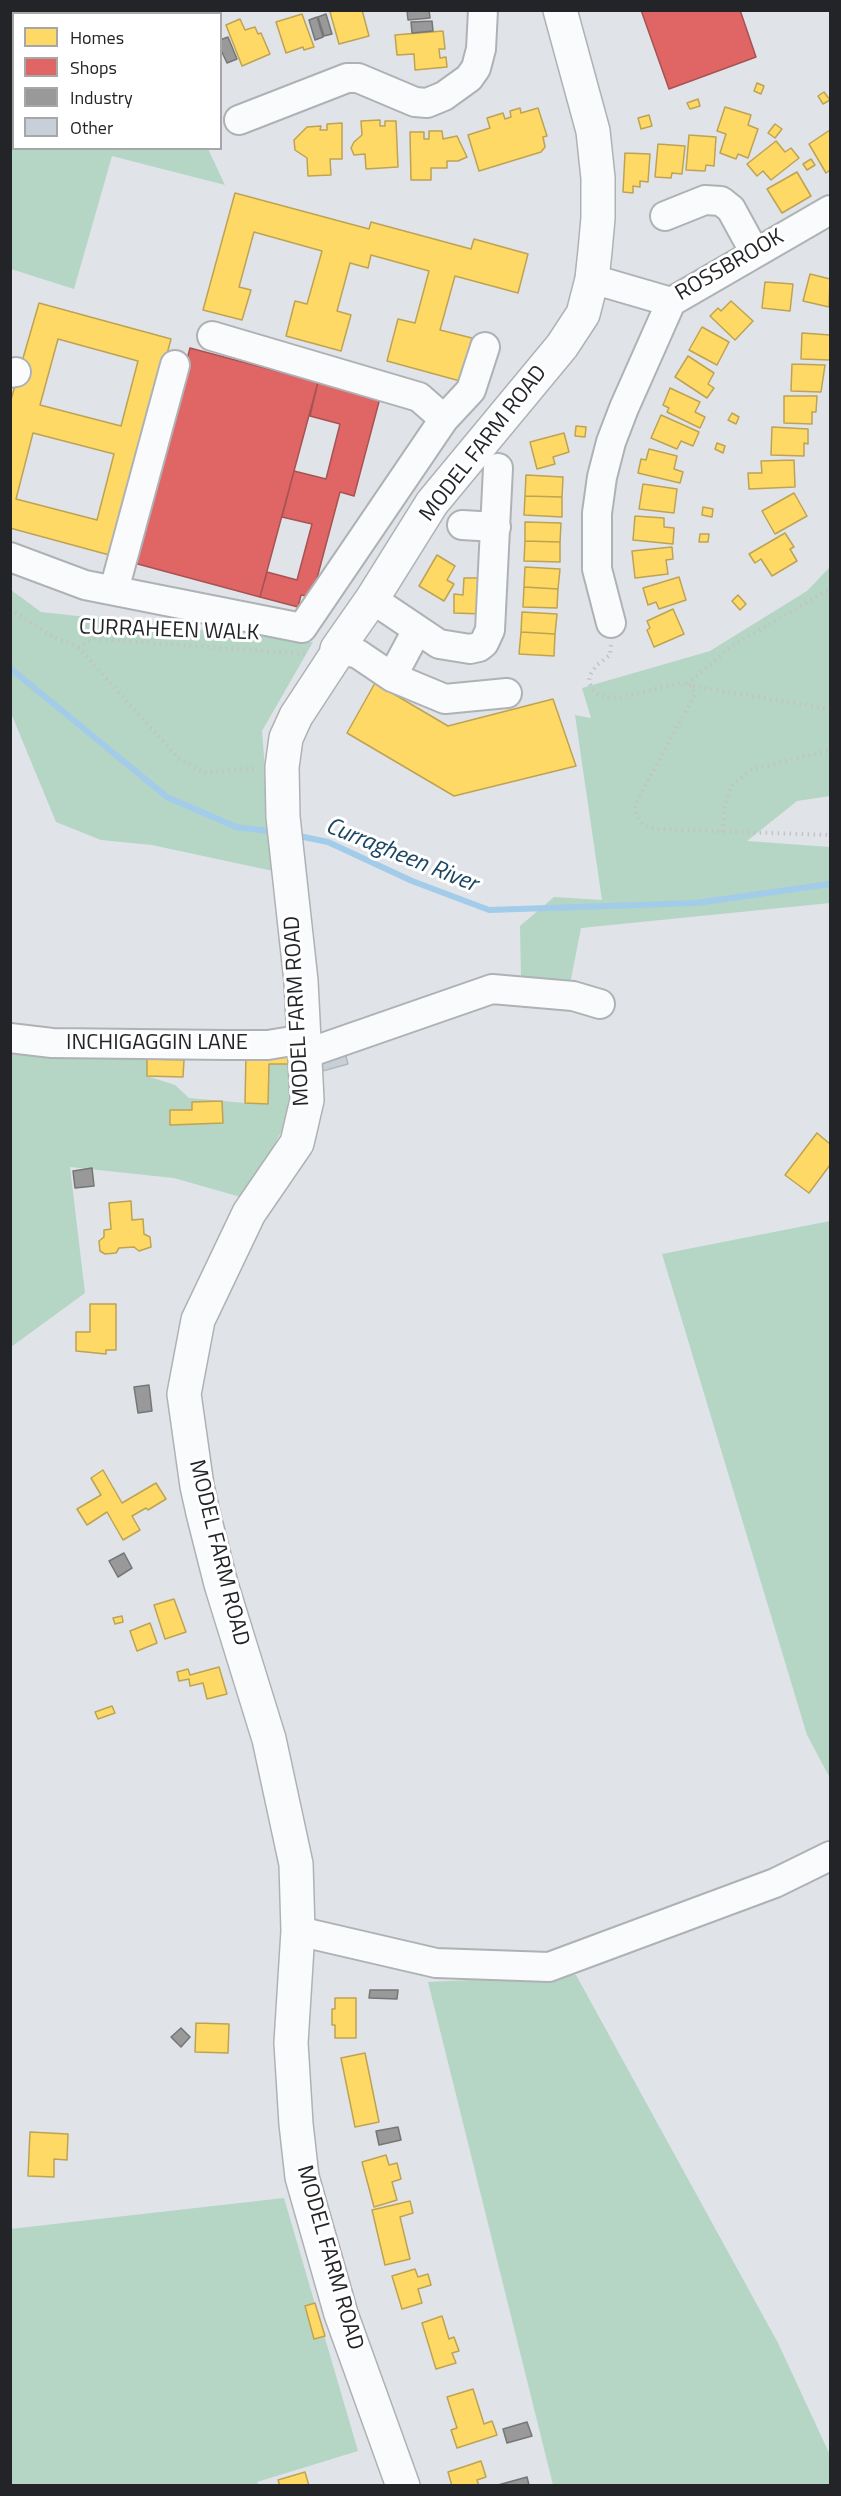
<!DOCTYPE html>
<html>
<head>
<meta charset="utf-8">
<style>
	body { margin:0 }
	#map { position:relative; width:841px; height:2496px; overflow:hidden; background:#e0e3e8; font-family:"Titillium Web",sans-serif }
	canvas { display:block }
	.frame { position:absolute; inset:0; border:12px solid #222427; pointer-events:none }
	.legend { position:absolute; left:12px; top:12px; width:210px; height:138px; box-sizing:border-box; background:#fff; border:2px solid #a7a7a9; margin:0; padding:8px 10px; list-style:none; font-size:18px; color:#222427 }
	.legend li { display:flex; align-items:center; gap:12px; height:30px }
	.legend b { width:30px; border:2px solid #a7a7a9 }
</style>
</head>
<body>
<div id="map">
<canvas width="841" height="2496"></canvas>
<div class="frame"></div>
<ul class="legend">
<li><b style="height:16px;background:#ffd966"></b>Homes</li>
<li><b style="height:16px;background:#e06666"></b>Shops</li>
<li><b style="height:16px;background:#999"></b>Industry</li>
<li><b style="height:16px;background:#c7cfd9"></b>Other</li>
</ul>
</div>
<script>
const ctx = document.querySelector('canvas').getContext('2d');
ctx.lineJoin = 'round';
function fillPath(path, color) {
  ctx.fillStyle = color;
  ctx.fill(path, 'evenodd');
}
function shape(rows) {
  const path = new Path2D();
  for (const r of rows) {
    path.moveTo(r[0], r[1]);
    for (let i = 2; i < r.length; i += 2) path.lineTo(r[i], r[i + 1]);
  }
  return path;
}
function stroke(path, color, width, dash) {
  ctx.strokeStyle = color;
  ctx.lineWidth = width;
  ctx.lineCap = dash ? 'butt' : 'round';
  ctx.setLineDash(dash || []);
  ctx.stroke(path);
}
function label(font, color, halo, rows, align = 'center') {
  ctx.font = font + ' "Titillium Web",sans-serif';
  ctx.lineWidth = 6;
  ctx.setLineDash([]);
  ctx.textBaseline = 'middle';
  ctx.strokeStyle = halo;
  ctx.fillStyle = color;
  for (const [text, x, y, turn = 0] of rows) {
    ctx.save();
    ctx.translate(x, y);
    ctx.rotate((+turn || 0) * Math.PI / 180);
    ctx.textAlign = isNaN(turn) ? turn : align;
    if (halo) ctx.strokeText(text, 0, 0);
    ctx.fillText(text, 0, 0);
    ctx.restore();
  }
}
const green = shape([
	[11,10,143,10,144,13,14,14,14,148,208,149,225,185,112,156,74,289,11,269],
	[830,567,830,796,797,801,747,841,830,847,830,903,581,928,570,984,521,976,520,926,554,897,602,900,575,715,591,718,582,688,710,651,807,591],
	[11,590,41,612,313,642,262,731,273,871,152,845,101,840,56,822,11,713],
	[11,1046,42,1054,84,1059,147,1059,147,1076,175,1085,189,1098,245,1103,268,1103,269,1064,290,1064,288,1120,244,1198,174,1178,70,1167,85,1293,11,1347],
	[830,1221,830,1778,807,1735,662,1254],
	[576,1975,778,2343,830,2455,830,2485,553,2485,428,1982],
	[284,2198,358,2451,257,2482,258,2485,11,2485,10,2229]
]);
const homes = shape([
	[336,10,362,10,369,36,339,44,330,12,336,10],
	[302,14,314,47,304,50,303,47,286,53,276,22,302,14],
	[240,19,245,30,255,27,258,34,261,33,270,54,242,66,226,25,240,19],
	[443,31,445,49,439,49,440,58,446,57,447,67,415,70,414,54,397,55,395,35,443,31],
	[757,83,764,86,761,94,754,91,757,83],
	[824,92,830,100,823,104,818,96,824,92],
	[698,99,700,106,690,109,687,103,698,99],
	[725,107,751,115,748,125,758,129,748,158,738,154,736,159,720,153,726,134,717,131,725,107],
	[520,108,521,113,538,108,547,136,543,137,545,147,541,152,479,171,468,135,490,128,487,118,503,113,505,119,511,117,510,111,520,108],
	[649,115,652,126,641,129,638,118,649,115],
	[380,120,380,126,385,126,385,121,396,121,398,167,366,169,365,154,354,155,351,148,354,142,362,135,361,121,380,120],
	[342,123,342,159,330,159,331,175,308,176,307,158,295,150,294,140,307,127,321,126,320,130,327,130,327,124,342,123],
	[775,124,782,129,775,138,768,133,775,124],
	[830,130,830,170,826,173,809,144,830,130],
	[429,131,442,131,443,139,457,136,467,157,458,161,447,161,447,168,431,168,431,180,411,180,410,132,424,132,424,139,429,139,429,131],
	[689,135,716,137,714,166,706,165,705,171,686,170,689,135],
	[776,141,785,152,791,148,799,158,771,180,763,171,757,176,747,164,776,141],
	[658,144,685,146,682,174,672,173,671,178,655,177,658,144],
	[625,153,650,154,648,182,640,181,640,187,633,186,633,193,623,192,625,153],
	[811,159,815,165,807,170,803,164,811,159],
	[797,172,811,196,782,213,767,189,797,172],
	[235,193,369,229,371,222,471,249,474,239,528,254,518,293,455,276,440,330,472,338,460,381,387,361,398,319,415,323,429,271,371,255,368,268,350,263,337,311,351,315,341,351,286,336,295,301,307,304,322,251,254,232,239,287,251,290,242,320,203,310,235,193],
	[810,274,830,279,829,307,803,301,810,274],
	[765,282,793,284,790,311,762,308,765,282],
	[731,301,753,321,735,340,710,316,718,308,721,311,731,301],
	[39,303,171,339,113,556,10,528,10,403,39,303],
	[58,339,138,361,121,426,40,405,58,339],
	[33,433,114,454,97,520,16,499,33,433],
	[702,327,729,342,717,365,689,350,702,327],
	[802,333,830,335,830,360,801,359,802,333],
	[688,356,714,373,708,384,714,388,707,398,675,377,688,356],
	[792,364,825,365,821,392,791,391,792,364],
	[670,388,700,402,695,412,705,417,700,428,667,412,669,408,663,405,670,388],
	[784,396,817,396,816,412,812,412,812,424,784,423,784,396],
	[732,413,739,417,736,424,728,420,732,413],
	[661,415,699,432,693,446,681,441,677,449,651,438,661,415],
	[576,426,586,427,585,437,575,436,576,426],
	[772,427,808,429,808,444,804,443,804,456,771,455,772,427],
	[564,433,569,452,553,457,555,464,537,469,530,442,564,433],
	[717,443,725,446,723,453,715,449,717,443],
	[649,449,677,456,674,469,683,472,680,483,638,473,641,459,646,460,649,449],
	[794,460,795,487,749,489,748,473,762,473,761,461,794,460],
	[526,475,563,477,562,497,525,496,526,475],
	[643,484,677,489,674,513,639,509,643,484],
	[794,493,807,516,775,534,762,511,794,493],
	[525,496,562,497,562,517,524,515,525,496],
	[703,507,713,509,712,517,702,515,703,507],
	[635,516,664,518,664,527,674,528,673,544,633,540,635,516],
	[525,522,561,523,560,542,525,541,525,522],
	[785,533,794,547,790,549,797,561,772,576,761,559,755,563,749,554,785,533],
	[700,534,709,534,708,542,699,542,700,534],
	[525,541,560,542,560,562,524,561,525,541],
	[672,547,673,559,666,560,668,574,635,578,632,551,672,547],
	[437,555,455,566,447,580,454,584,444,601,419,586,437,555],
	[525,567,560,569,558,589,524,587,525,567],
	[679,577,686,600,659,609,656,602,648,605,643,588,679,577],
	[464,578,484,578,483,614,454,613,454,594,463,595,464,578],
	[524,587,558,589,557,608,523,607,524,587],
	[738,595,746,604,740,610,732,601,738,595],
	[673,609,684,634,654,647,647,630,650,628,647,621,673,609],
	[522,612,557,614,555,634,521,632,522,612],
	[521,632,555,634,554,656,519,654,521,632],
	[375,683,448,726,553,699,576,766,454,796,347,733,375,683],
	[246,1054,290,1056,290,1064,269,1064,268,1104,245,1103,246,1054],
	[147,1059,184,1060,183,1077,147,1076,147,1059],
	[222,1101,223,1123,170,1125,170,1110,192,1110,192,1102,222,1101],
	[817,1133,830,1144,830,1165,809,1193,785,1175,817,1133],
	[131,1201,132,1220,143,1219,144,1234,150,1237,151,1247,139,1251,134,1247,119,1248,116,1253,105,1254,100,1251,99,1241,104,1237,104,1230,111,1229,109,1203,131,1201],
	[90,1304,116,1304,116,1350,106,1350,106,1354,76,1351,76,1332,90,1332,90,1304],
	[103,1470,122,1503,156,1483,166,1499,148,1510,146,1508,132,1516,140,1530,123,1540,107,1512,87,1525,77,1509,101,1495,91,1478,103,1470],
	[174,1599,186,1632,165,1639,154,1605,174,1599],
	[122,1616,123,1622,115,1624,113,1618,122,1616],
	[150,1623,157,1643,137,1651,130,1631,150,1623],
	[219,1667,227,1694,207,1699,203,1683,190,1686,189,1679,179,1681,177,1672,188,1669,190,1675,219,1667],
	[112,1706,115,1713,98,1719,95,1712,112,1706],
	[335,1998,356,1998,356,2038,335,2038,335,2025,332,2025,332,2009,335,2009,335,1998],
	[196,2023,229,2024,228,2053,195,2052,196,2023],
	[365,2053,379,2122,355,2127,341,2058,365,2053],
	[30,2132,68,2134,67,2160,54,2159,54,2177,28,2176,30,2132],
	[386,2155,389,2165,397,2163,401,2179,392,2182,397,2200,374,2207,362,2162,386,2155],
	[410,2201,413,2213,400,2217,410,2259,385,2265,372,2210,410,2201],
	[415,2269,418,2277,428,2274,431,2285,418,2289,422,2303,402,2309,392,2276,415,2269],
	[315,2303,325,2336,314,2339,305,2306,315,2303],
	[442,2316,449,2339,454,2337,459,2351,452,2353,456,2363,436,2369,422,2323,442,2316],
	[473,2389,484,2424,492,2421,497,2435,457,2448,451,2430,457,2428,447,2397,473,2389],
	[481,2461,486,2477,477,2480,479,2486,452,2486,448,2472,481,2461],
	[305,2472,309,2486,280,2486,278,2480,305,2472]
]);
const shops = shape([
	[641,10,740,10,756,57,669,89,641,10],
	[190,348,318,382,260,597,134,563,190,348],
	[318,382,380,398,354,496,340,492,312,597,301,595,298,607,260,597,267,572,297,580,312,524,282,517,294,471,326,479,340,424,310,416,318,382]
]);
const industry = shape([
	[429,10,430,18,408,20,407,11,429,10],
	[326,14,332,34,324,36,318,17,326,14],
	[317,17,323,37,315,40,309,20,317,17],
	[432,21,433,31,412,33,411,22,432,21],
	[228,37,237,59,227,63,220,48,220,40,228,37],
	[92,1168,94,1186,75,1188,73,1171,92,1168],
	[149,1385,152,1411,138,1413,134,1387,149,1385],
	[124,1553,132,1568,118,1577,109,1561,124,1553],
	[370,1990,398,1990,397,1999,369,1998,370,1990],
	[181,2028,190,2037,181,2047,171,2037,181,2028],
	[398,2127,401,2140,379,2145,376,2131,398,2127],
	[527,2422,532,2436,507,2443,503,2429,527,2422],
	[527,2477,529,2485,498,2486,498,2485,527,2477]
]);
const stream = shape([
	[10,668,167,797,236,827,275,832],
	[294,835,328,842,412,881,489,910,696,903,830,884]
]);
const building = shape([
	[344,1049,348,1064,319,1072,315,1058,344,1049]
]);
const path = shape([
	[10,609,53,637,78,647,94,639,308,654],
	[611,645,610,655,597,665,590,675,589,681,592,689,598,695,616,698,681,683,692,686,695,694,638,799,635,810,637,817,645,826,655,829,830,835],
	[78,647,178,758,204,773,258,768],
	[687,684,732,646,830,589],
	[693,686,830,709],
	[723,832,724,810,731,786,751,770,830,750]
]);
const minor = shape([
	[239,120,347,78,358,78,415,102,427,103,444,96,469,78,476,68,481,49,483,10],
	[665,216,705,200,721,201,731,209,755,253],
	[592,279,671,302,830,210],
	[212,336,419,397,444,419,471,390,485,347],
	[10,373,16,372],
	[462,525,496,527],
	[10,557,85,585,302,628,444,419],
	[114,590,175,365],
	[372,599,439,644,470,649,479,647,484,643,490,630,498,468],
	[611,623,597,569,597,513,602,477,611,442,624,408,671,302],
	[337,649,358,654,392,677,445,699,507,693],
	[392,677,417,630],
	[10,1038,52,1043,227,1045,268,1045,304,1039],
	[305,1054,492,989,573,996,600,1004],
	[298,1931,436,1963,549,1967,775,1883,830,1856]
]);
const major = shape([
	[403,2486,341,2314,302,2177,296,2124,291,2043,298,1931,296,1864,269,1739,221,1584,203,1513,197,1486,184,1394,198,1320,249,1213,297,1143,307,1100,301,981,283,817,282,767,286,738,296,716,336,655,337,649,372,599,432,503,562,346,583,314,592,279,595,251,598,218,598,178,593,131,560,10]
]);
const streetNames = [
	["ROSSBROOK",730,266,-30],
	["MODEL FARM ROAD",484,444,-52],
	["CURRAHEEN WALK",169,631,2],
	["MODEL FARM ROAD",298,1011,-93],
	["INCHIGAGGIN LANE",157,1044],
	["MODEL FARM ROAD",218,1553,76],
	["MODEL FARM ROAD",329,2258,74]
];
const waterNames = [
	["Curragheen River",401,856,22]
];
fillPath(green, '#b5d5c5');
fillPath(homes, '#ffd966');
stroke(homes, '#bda353', 1.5);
fillPath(shops, '#e06666');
stroke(shops, '#a75253', 1.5);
fillPath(industry, '#999');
stroke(industry, '#757677', 1.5);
stroke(stream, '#a2cce9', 6);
fillPath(building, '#c7cfd9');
stroke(building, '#b5b8bb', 1.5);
stroke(minor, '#afb2b5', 32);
stroke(major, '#afb2b5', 36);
stroke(path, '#c3c3c5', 4, [1.5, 4.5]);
stroke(minor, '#fafbfc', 28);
stroke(major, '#fafbfc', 33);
label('22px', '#222427', '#fff', streetNames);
label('italic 24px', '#1a4662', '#fff', waterNames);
</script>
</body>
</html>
